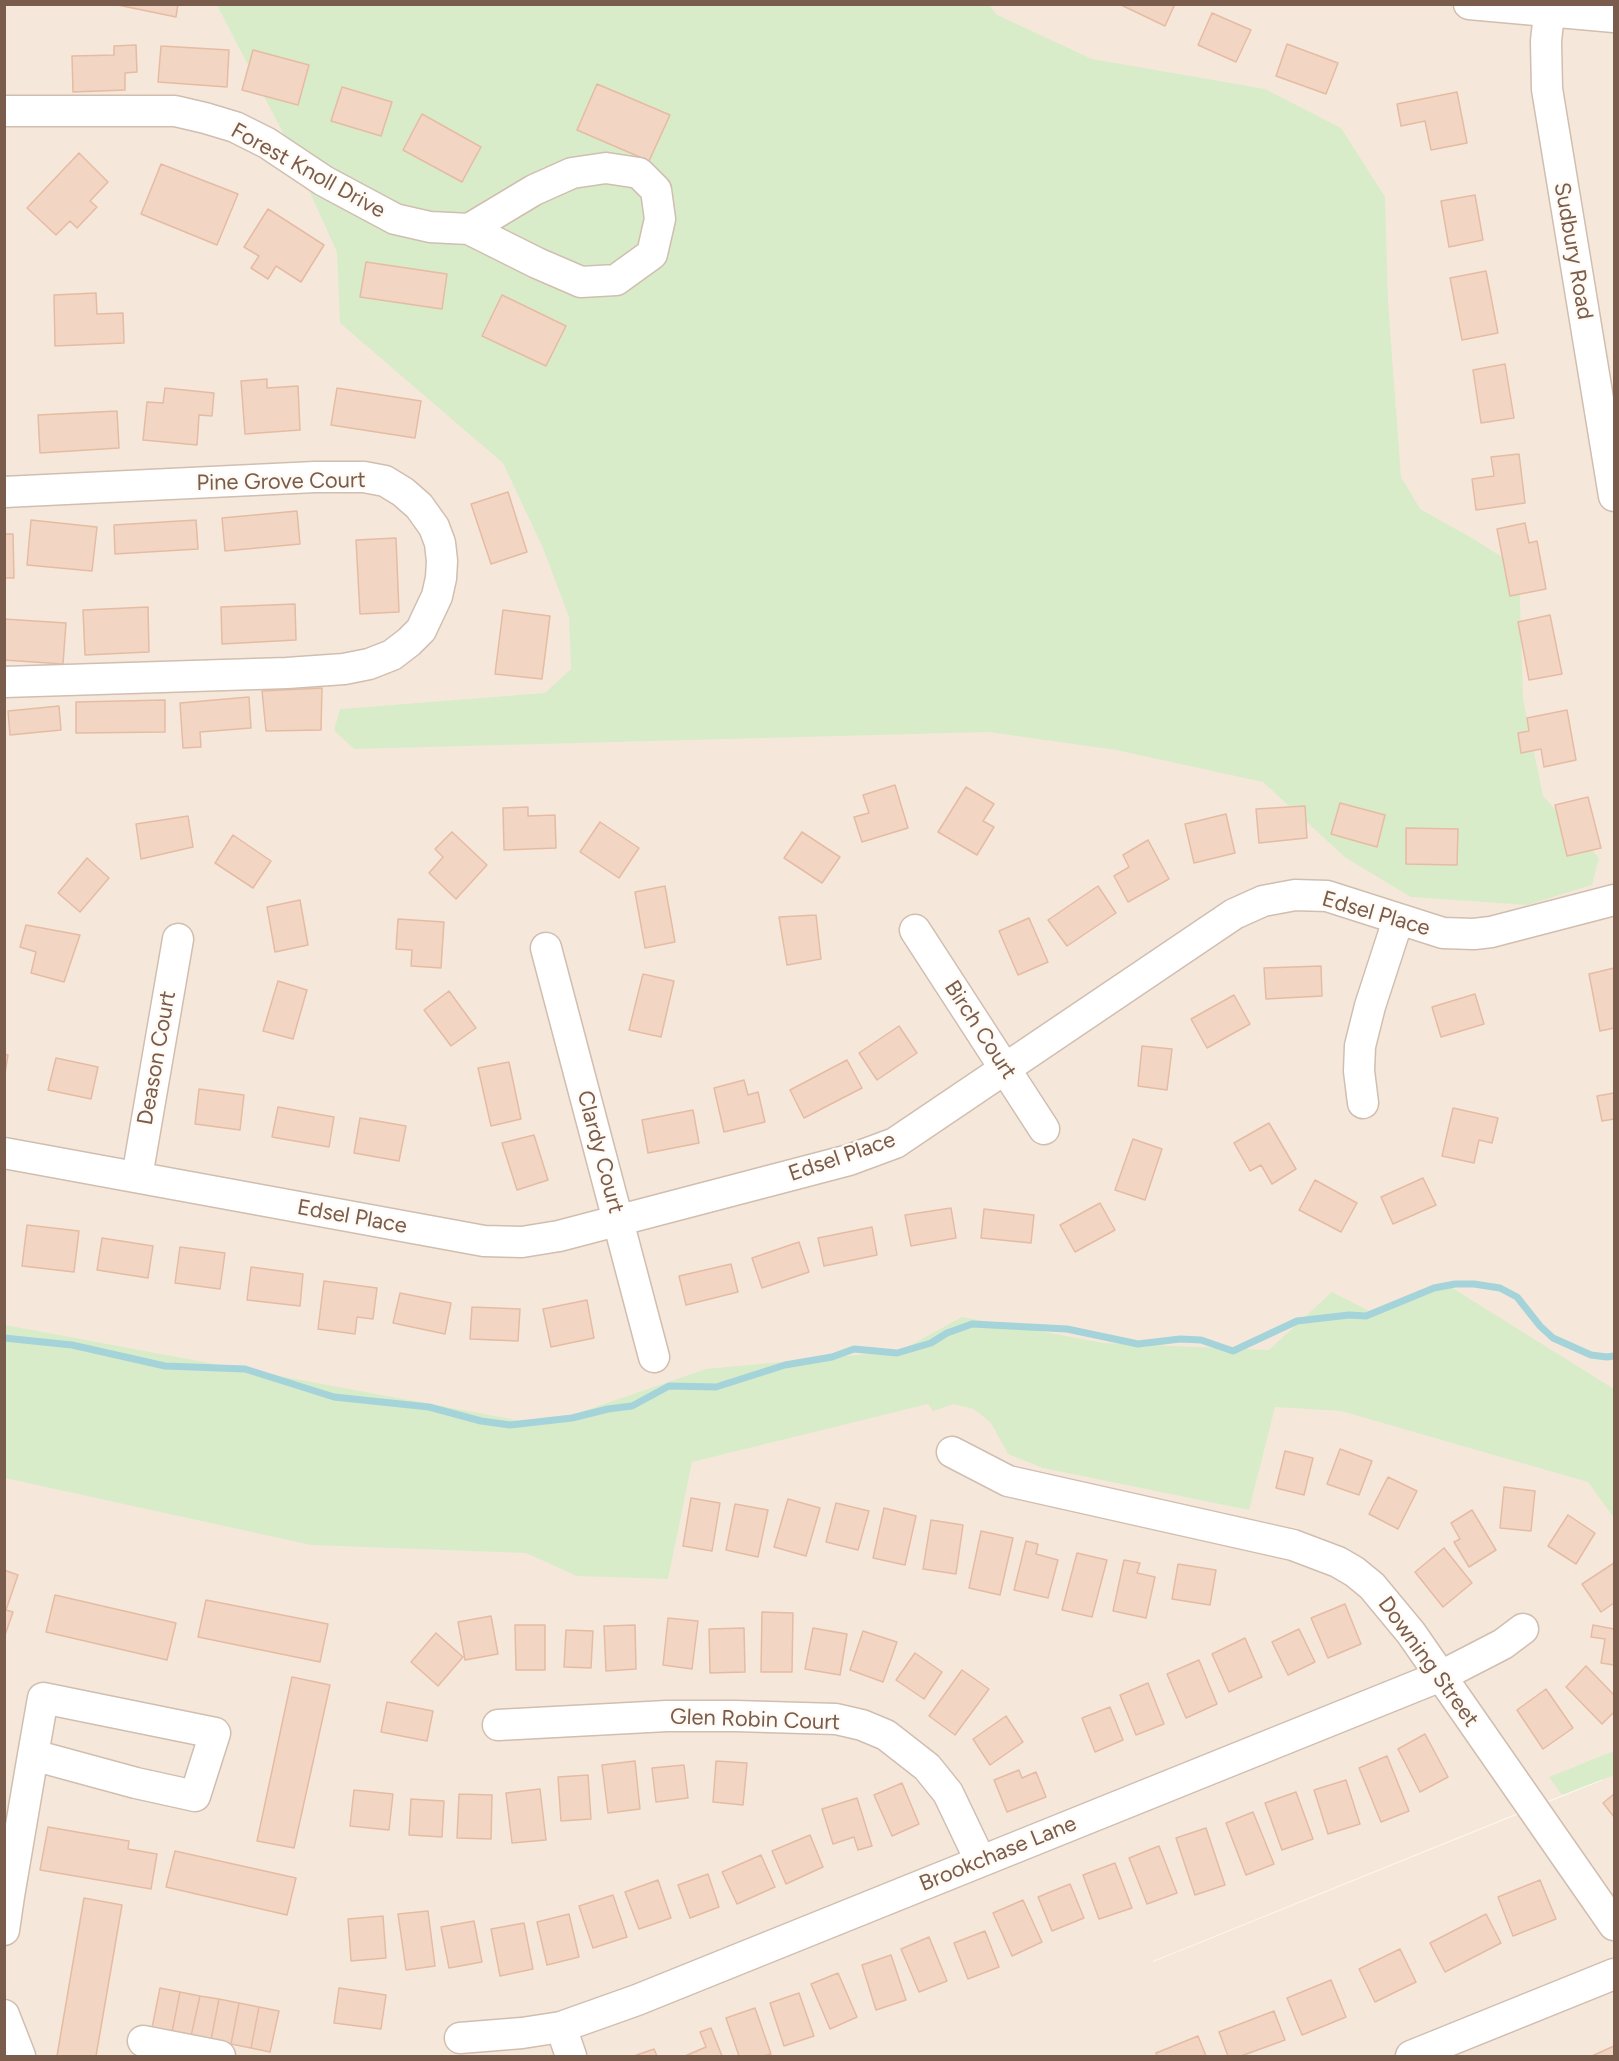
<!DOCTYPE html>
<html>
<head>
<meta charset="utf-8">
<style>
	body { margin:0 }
	#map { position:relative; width:1619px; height:2061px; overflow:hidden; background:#fdf6ec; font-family:Figtree,sans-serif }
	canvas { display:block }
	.frame { position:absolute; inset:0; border:6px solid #7a5c4d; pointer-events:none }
</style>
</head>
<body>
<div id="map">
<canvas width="1619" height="2061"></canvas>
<div class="frame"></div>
</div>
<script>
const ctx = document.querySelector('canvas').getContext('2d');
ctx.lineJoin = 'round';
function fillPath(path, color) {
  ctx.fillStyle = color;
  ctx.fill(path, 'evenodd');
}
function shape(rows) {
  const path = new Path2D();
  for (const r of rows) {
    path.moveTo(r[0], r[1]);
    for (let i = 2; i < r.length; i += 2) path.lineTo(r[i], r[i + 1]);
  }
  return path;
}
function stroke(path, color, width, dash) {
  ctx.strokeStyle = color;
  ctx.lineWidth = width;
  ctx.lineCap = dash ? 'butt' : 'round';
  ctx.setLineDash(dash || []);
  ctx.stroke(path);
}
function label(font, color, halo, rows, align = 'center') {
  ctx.font = font + ' Figtree,sans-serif';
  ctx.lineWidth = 4.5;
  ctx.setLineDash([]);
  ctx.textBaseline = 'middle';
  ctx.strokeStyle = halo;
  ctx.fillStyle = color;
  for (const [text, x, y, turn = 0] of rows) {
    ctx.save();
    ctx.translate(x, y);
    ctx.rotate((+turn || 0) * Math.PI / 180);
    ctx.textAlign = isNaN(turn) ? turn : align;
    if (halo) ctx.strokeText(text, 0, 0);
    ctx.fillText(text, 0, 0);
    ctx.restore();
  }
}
const residential = shape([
	[4,5,1614,5,1614,2056,5,2056],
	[1602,1779,1603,1780,1153,1962,1153,1961]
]);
const green = shape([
	[217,5,989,5,997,15,1092,59,1265,89,1341,128,1385,197,1388,302,1401,477,1420,509,1477,541,1519,568,1523,699,1543,796,1599,858,1592,885,1527,905,1411,897,1346,858,1263,782,1116,750,988,732,354,749,334,730,340,709,545,693,571,669,569,617,543,548,503,463,340,323,337,252,282,131],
	[1446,1284,1614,1389,1614,1518,1588,1482,1341,1411,1275,1407,1249,1510,1043,1468,1008,1454,991,1423,974,1409,953,1404,933,1411,928,1404,692,1462,668,1579,577,1576,526,1553,311,1545,5,1478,5,1325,543,1425,706,1369,900,1351,962,1317,1104,1343,1269,1350,1332,1292,1375,1314],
	[1614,1751,1614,1775,1562,1795,1549,1777]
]);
const stream = shape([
	[4,1338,72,1345,165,1366,245,1369,334,1397,429,1407,481,1421,510,1425,572,1418,608,1409,632,1406,669,1386,716,1387,785,1365,832,1357,854,1349,897,1353,931,1343,947,1333,972,1324,1067,1329,1138,1344,1180,1339,1201,1340,1233,1351,1297,1321,1349,1315,1366,1316,1434,1288,1455,1284,1474,1284,1500,1288,1517,1297,1540,1326,1553,1338,1591,1355,1607,1357,1614,1356]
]);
const building = shape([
	[113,4,178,4,176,17,113,4],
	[1119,4,1175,4,1165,26,1119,4],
	[1212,13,1251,30,1236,62,1198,45,1212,13],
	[1287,44,1338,63,1326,94,1276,76,1287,44],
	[136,45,137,72,125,73,125,90,73,92,72,56,114,55,114,46,136,45],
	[161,46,229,50,227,87,158,82,161,46],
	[253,50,309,65,298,105,242,90,253,50],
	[597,84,670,115,649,161,577,130,597,84],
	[342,87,392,102,381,136,331,121,342,87],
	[1457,92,1467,143,1431,150,1425,121,1401,126,1397,104,1457,92],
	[422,114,481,147,462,182,403,150,422,114],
	[79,153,108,182,90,201,97,207,77,228,70,221,56,235,27,208,79,153],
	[161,164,238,194,217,245,141,214,161,164],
	[1475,195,1483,240,1449,247,1441,201,1475,195],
	[268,209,324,245,301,282,276,266,268,279,251,268,259,256,244,247,268,209],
	[366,262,447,274,442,309,360,297,366,262],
	[1486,271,1498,333,1462,340,1450,278,1486,271],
	[96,293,97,314,123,313,124,343,55,346,54,295,96,293],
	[502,295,566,326,546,366,482,336,502,295],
	[1505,364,1514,418,1481,423,1473,370,1505,364],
	[267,379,267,388,298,386,300,430,245,434,241,381,267,379],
	[165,388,214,393,212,416,199,415,197,445,143,440,147,402,163,403,165,388],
	[337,388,421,401,415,438,331,425,337,388],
	[117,411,119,448,40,453,38,415,117,411],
	[1519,454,1525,503,1476,510,1472,479,1494,476,1491,457,1519,454],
	[508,492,527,552,491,564,471,504,508,492],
	[297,511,300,544,225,551,222,518,297,511],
	[31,520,97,527,92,571,27,565,31,520],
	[196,520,198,549,115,554,114,525,196,520],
	[1525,523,1529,543,1537,541,1546,589,1510,596,1497,529,1525,523],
	[4,534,13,534,14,578,4,578,4,534],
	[396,538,399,612,360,614,356,540,396,538],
	[295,604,296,640,222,644,221,607,295,604],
	[148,607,149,652,85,655,83,610,148,607],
	[503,610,550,616,542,679,495,674,503,610],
	[1550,615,1562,674,1529,680,1518,622,1550,615],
	[4,619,66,623,63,664,4,660,4,619],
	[322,688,321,730,266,731,262,691,322,688],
	[249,697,251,728,200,732,201,747,183,748,180,703,249,697],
	[165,700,165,732,76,733,76,702,165,700],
	[59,706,61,730,10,735,8,711,59,706],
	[1567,710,1576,760,1544,767,1541,749,1521,753,1518,733,1529,731,1527,718,1567,710],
	[895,785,908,828,862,842,854,817,869,813,863,795,895,785],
	[966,787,994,804,983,821,994,827,977,855,938,832,966,787],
	[1588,797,1601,848,1567,856,1555,805,1588,797],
	[1340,803,1385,815,1377,847,1331,834,1340,803],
	[1305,806,1307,838,1259,843,1256,809,1305,806],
	[528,807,528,816,555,815,556,848,504,850,503,808,528,807],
	[1226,814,1235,853,1194,863,1185,824,1226,814],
	[188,816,193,847,141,859,136,824,188,816],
	[600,822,639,848,619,878,580,852,600,822],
	[1406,828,1458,829,1457,865,1406,864,1406,828],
	[452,832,487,865,456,899,429,873,443,857,435,849,452,832],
	[802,832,840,857,822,883,784,858,802,832],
	[233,835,271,861,253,888,215,863,233,835],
	[1148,840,1169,879,1128,902,1114,876,1129,867,1123,855,1148,840],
	[87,858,109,878,80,912,58,893,87,858],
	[665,886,675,942,645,948,635,892,665,886],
	[1098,886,1116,913,1067,946,1048,920,1098,886],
	[300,900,308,945,275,952,267,907,300,900],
	[816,915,821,959,787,965,779,917,816,915],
	[1029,918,1048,962,1018,975,999,931,1029,918],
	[398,919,444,922,441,968,411,966,412,950,396,949,398,919],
	[26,925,80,935,64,982,31,973,36,952,20,947,26,925],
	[1321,966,1322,996,1266,999,1264,968,1321,966],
	[1614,968,1614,1028,1600,1031,1589,974,1614,968],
	[643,974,674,981,661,1037,629,1030,643,974],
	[278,981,307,990,293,1039,263,1031,278,981],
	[449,991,476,1028,451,1046,424,1010,449,991],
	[1475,994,1484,1024,1441,1037,1432,1007,1475,994],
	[1234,995,1250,1024,1207,1048,1191,1019,1234,995],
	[899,1026,917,1053,877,1080,859,1053,899,1026],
	[1142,1046,1172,1049,1167,1090,1138,1086,1142,1046],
	[4,1054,8,1055,4,1080,4,1054],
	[56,1058,98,1067,91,1099,48,1090,56,1058],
	[847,1060,862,1088,804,1118,790,1090,847,1060],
	[509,1062,521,1119,491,1126,478,1068,509,1062],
	[744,1080,748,1095,758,1092,765,1122,724,1132,714,1088,744,1080],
	[199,1089,244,1095,240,1130,195,1124,199,1089],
	[1614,1093,1614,1119,1602,1121,1597,1096,1614,1093],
	[278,1107,334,1117,329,1147,272,1137,278,1107],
	[1453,1108,1498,1118,1492,1143,1479,1140,1474,1163,1442,1156,1453,1108],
	[693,1110,699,1143,648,1153,642,1120,693,1110],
	[360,1118,406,1126,399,1161,354,1153,360,1118],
	[1269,1123,1296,1169,1272,1184,1261,1165,1250,1171,1234,1143,1269,1123],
	[534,1135,548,1180,517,1190,502,1143,534,1135],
	[1133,1139,1162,1149,1145,1200,1115,1190,1133,1139],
	[1423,1178,1436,1205,1393,1224,1381,1197,1423,1178],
	[1315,1180,1357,1203,1341,1232,1299,1210,1315,1180],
	[1100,1203,1115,1230,1075,1252,1060,1225,1100,1203],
	[951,1208,956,1238,911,1246,905,1215,951,1208],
	[984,1209,1034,1215,1031,1243,981,1238,984,1209],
	[27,1225,79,1231,74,1272,22,1266,27,1225],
	[872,1227,877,1255,824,1266,818,1238,872,1227],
	[102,1238,153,1246,148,1278,97,1270,102,1238],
	[799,1242,809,1272,762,1288,752,1258,799,1242],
	[180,1247,225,1253,220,1289,175,1283,180,1247],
	[731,1264,738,1292,686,1305,679,1276,731,1264],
	[251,1267,303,1274,300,1306,247,1300,251,1267],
	[324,1281,377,1288,373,1319,357,1317,355,1334,318,1329,324,1281],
	[400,1293,451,1303,445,1334,393,1323,400,1293],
	[587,1300,594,1338,551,1347,543,1309,587,1300],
	[472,1307,520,1309,518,1341,470,1339,472,1307],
	[1340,1449,1372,1461,1359,1495,1327,1484,1340,1449],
	[1285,1451,1313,1458,1304,1495,1276,1488,1285,1451],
	[1388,1477,1417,1491,1398,1529,1369,1514,1388,1477],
	[1504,1487,1535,1491,1531,1531,1500,1528,1504,1487],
	[691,1498,720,1503,712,1551,683,1546,691,1498],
	[788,1499,820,1508,806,1556,774,1547,788,1499],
	[836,1503,869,1511,858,1550,826,1542,836,1503],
	[735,1504,768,1510,758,1557,726,1550,735,1504],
	[884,1508,916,1516,905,1565,873,1558,884,1508],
	[1472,1510,1496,1550,1469,1567,1454,1542,1460,1539,1451,1523,1472,1510],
	[1568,1515,1595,1533,1576,1564,1548,1546,1568,1515],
	[931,1520,963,1525,956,1574,923,1569,931,1520],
	[981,1531,1013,1538,1000,1595,969,1588,981,1531],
	[1026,1541,1038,1544,1036,1554,1058,1560,1048,1598,1014,1590,1026,1541],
	[1444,1548,1472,1583,1443,1607,1415,1572,1444,1548],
	[1077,1553,1107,1560,1092,1617,1062,1610,1077,1553],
	[1124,1560,1140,1563,1137,1573,1155,1577,1146,1618,1113,1611,1124,1560],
	[1614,1563,1614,1603,1601,1612,1582,1584,1614,1563],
	[1178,1564,1216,1570,1210,1605,1172,1599,1178,1564],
	[4,1570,18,1575,6,1610,13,1612,4,1638,4,1570],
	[55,1595,176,1623,167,1660,46,1632,55,1595],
	[206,1600,328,1624,320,1662,198,1637,206,1600],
	[1345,1604,1361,1644,1328,1658,1311,1618,1345,1604],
	[762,1612,793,1613,792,1672,761,1672,762,1612],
	[491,1616,498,1654,465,1660,458,1622,491,1616],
	[668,1618,698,1621,692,1669,663,1665,668,1618],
	[515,1625,545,1625,545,1670,516,1670,515,1625],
	[635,1625,636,1669,606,1671,604,1626,635,1625],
	[1593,1625,1614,1629,1614,1665,1601,1663,1605,1639,1591,1637,1593,1625],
	[744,1628,745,1672,710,1673,709,1629,744,1628],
	[813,1628,847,1634,840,1675,805,1669,813,1628],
	[1299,1629,1315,1662,1288,1675,1272,1642,1299,1629],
	[566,1630,593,1631,591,1668,564,1667,566,1630],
	[863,1631,897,1642,883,1682,850,1670,863,1631],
	[436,1633,463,1657,438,1686,411,1662,436,1633],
	[1245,1638,1262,1677,1229,1692,1212,1654,1245,1638],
	[915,1653,942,1672,924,1699,896,1680,915,1653],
	[1199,1660,1217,1704,1186,1718,1167,1674,1199,1660],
	[1586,1666,1614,1695,1614,1712,1602,1724,1566,1687,1586,1666],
	[962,1670,989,1689,955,1735,929,1716,962,1670],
	[292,1677,330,1685,294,1848,257,1841,292,1677],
	[1148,1683,1164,1724,1136,1735,1120,1695,1148,1683],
	[1546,1689,1573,1728,1543,1749,1517,1710,1546,1689],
	[387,1702,433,1711,427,1741,381,1732,387,1702],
	[1110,1707,1123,1740,1095,1752,1082,1718,1110,1707],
	[1006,1716,1023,1742,990,1765,973,1739,1006,1716],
	[1425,1734,1448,1777,1420,1792,1398,1749,1425,1734],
	[1387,1756,1409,1811,1381,1822,1359,1768,1387,1756],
	[635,1761,640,1809,608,1813,602,1765,635,1761],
	[716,1761,747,1763,743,1805,713,1802,716,1761],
	[684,1765,688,1798,656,1802,652,1768,684,1765],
	[1019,1770,1022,1778,1036,1772,1046,1797,1007,1812,994,1780,1019,1770],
	[588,1775,591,1819,561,1821,558,1777,588,1775],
	[1346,1780,1360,1824,1328,1834,1314,1790,1346,1780],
	[902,1783,919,1824,892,1836,874,1795,902,1783],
	[540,1789,546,1840,512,1843,506,1793,540,1789],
	[354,1790,393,1794,389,1830,350,1826,354,1790],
	[1296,1792,1313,1839,1282,1850,1265,1803,1296,1792],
	[459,1794,492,1795,491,1839,457,1838,459,1794],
	[1614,1794,1614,1817,1603,1803,1614,1794],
	[857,1798,872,1846,858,1850,854,1837,833,1844,822,1809,857,1798],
	[411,1799,444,1801,442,1837,409,1835,411,1799],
	[1253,1812,1274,1864,1246,1875,1226,1823,1253,1812],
	[48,1827,129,1841,128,1849,157,1854,151,1889,40,1870,48,1827],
	[1206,1828,1225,1885,1195,1895,1176,1838,1206,1828],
	[810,1835,823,1867,786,1884,772,1851,810,1835],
	[1159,1846,1177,1893,1147,1904,1129,1858,1159,1846],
	[175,1851,296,1878,287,1915,166,1887,175,1851],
	[761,1855,775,1887,737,1904,722,1872,761,1855],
	[1115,1863,1132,1908,1099,1919,1083,1875,1115,1863],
	[708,1874,719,1907,690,1918,678,1885,708,1874],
	[658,1880,671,1918,639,1929,625,1892,658,1880],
	[1540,1880,1556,1919,1513,1936,1498,1897,1540,1880],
	[1070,1884,1084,1918,1052,1931,1038,1897,1070,1884],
	[613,1895,627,1937,593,1948,579,1906,613,1895],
	[84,1898,122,1905,96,2056,57,2056,84,1898],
	[1023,1900,1042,1942,1012,1956,993,1913,1023,1900],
	[428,1911,435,1966,406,1970,398,1914,428,1911],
	[569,1914,579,1957,547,1965,537,1922,569,1914],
	[1486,1914,1501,1943,1445,1972,1430,1943,1486,1914],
	[383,1916,386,1958,351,1961,348,1919,383,1916],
	[474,1921,482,1962,449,1968,441,1927,474,1921],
	[524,1923,533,1969,500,1976,491,1929,524,1923],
	[985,1931,999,1967,968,1979,954,1943,985,1931],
	[929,1937,947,1981,919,1992,901,1949,929,1937],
	[1400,1949,1416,1982,1375,2002,1359,1969,1400,1949],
	[891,1955,906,2000,876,2010,862,1965,891,1955],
	[838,1973,857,2017,830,2029,811,1984,838,1973],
	[1331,1980,1346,2017,1302,2035,1287,1998,1331,1980],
	[160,1988,180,1992,172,2032,152,2028,160,1988],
	[339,1988,386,1995,381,2029,334,2023,339,1988],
	[180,1992,200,1996,191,2036,172,2032,180,1992],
	[799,1993,814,2036,784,2046,770,2003,799,1993],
	[200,1996,219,1999,211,2040,191,2036,200,1996],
	[219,1999,239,2003,231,2044,211,2040,219,1999],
	[239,2003,259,2007,251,2048,231,2044,239,2003],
	[259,2007,279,2011,270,2052,251,2048,259,2007],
	[755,2008,771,2054,763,2056,739,2056,726,2018,755,2008],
	[1274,2011,1285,2040,1241,2056,1228,2056,1219,2032,1274,2011],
	[711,2028,722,2056,685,2056,706,2047,700,2032,711,2028],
	[1198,2036,1206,2056,1157,2056,1156,2053,1198,2036],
	[1614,2046,1614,2056,1592,2056,1614,2046],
	[654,2049,657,2056,634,2056,654,2049]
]);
const minor = shape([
	[1469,4,1614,17],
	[1550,4,1546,41,1547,89,1614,496],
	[4,111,175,111,205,118,235,127,267,143,324,181,395,219,430,227,469,229,537,263,581,282,616,280,652,254,660,219,656,190,639,173,606,168,572,173,534,190,469,229],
	[4,492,315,477,364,477,385,481,403,492,419,506,434,527,440,543,442,561,441,578,437,596,421,630,409,642,392,655,369,664,344,669,287,673,4,682],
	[915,930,1044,1129],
	[546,948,654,1357],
	[1363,1103,1359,1071,1360,1046,1370,1006,1398,920],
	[4,1153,484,1241,522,1242,559,1236,849,1160,895,1143,1234,914,1263,901,1295,895,1327,896,1443,933,1474,934,1491,932,1614,900],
	[137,1177,178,939],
	[952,1452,1008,1481,1293,1545,1338,1562,1355,1572,1372,1586,1411,1633,1614,1925],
	[498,1725,667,1716,735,1716,836,1719,862,1725,886,1735,927,1767,948,1793,980,1860],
	[4,1930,9,1896,33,1755,43,1698,215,1733,195,1796,136,1783,33,1755],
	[4,2015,20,2056],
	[561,2027,571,2056],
	[460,2038,522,2033,561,2027,637,2000,1441,1676,1503,1644,1523,1629],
	[143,2041,220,2056],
	[1411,2056,1614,1974]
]);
const streetNames = [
	["Forest Knoll Drive",308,171,29],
	["Sudbury Road",1573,251,80],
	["Pine Grove Court",281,482,-1],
	["Edsel Place",1376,914,16],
	["Birch Court",980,1030,57],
	["Deason Court",157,1058,-80],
	["Clardy Court",600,1152,75],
	["Edsel Place",842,1157,-19],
	["Edsel Place",352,1217,10],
	["Downing Street",1428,1662,54],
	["Glen Robin Court",755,1720,2],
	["Brookchase Lane",998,1854,-22]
];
fillPath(residential, '#f5e8da');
fillPath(green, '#d8ecc9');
stroke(stream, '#a5d3da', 7);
fillPath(building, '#f3d5c3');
stroke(building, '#e6bba3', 1.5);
stroke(minor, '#d1beb0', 33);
stroke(minor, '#fff', 30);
label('22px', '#7a5c4d', '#fffaf3', streetNames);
</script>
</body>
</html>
